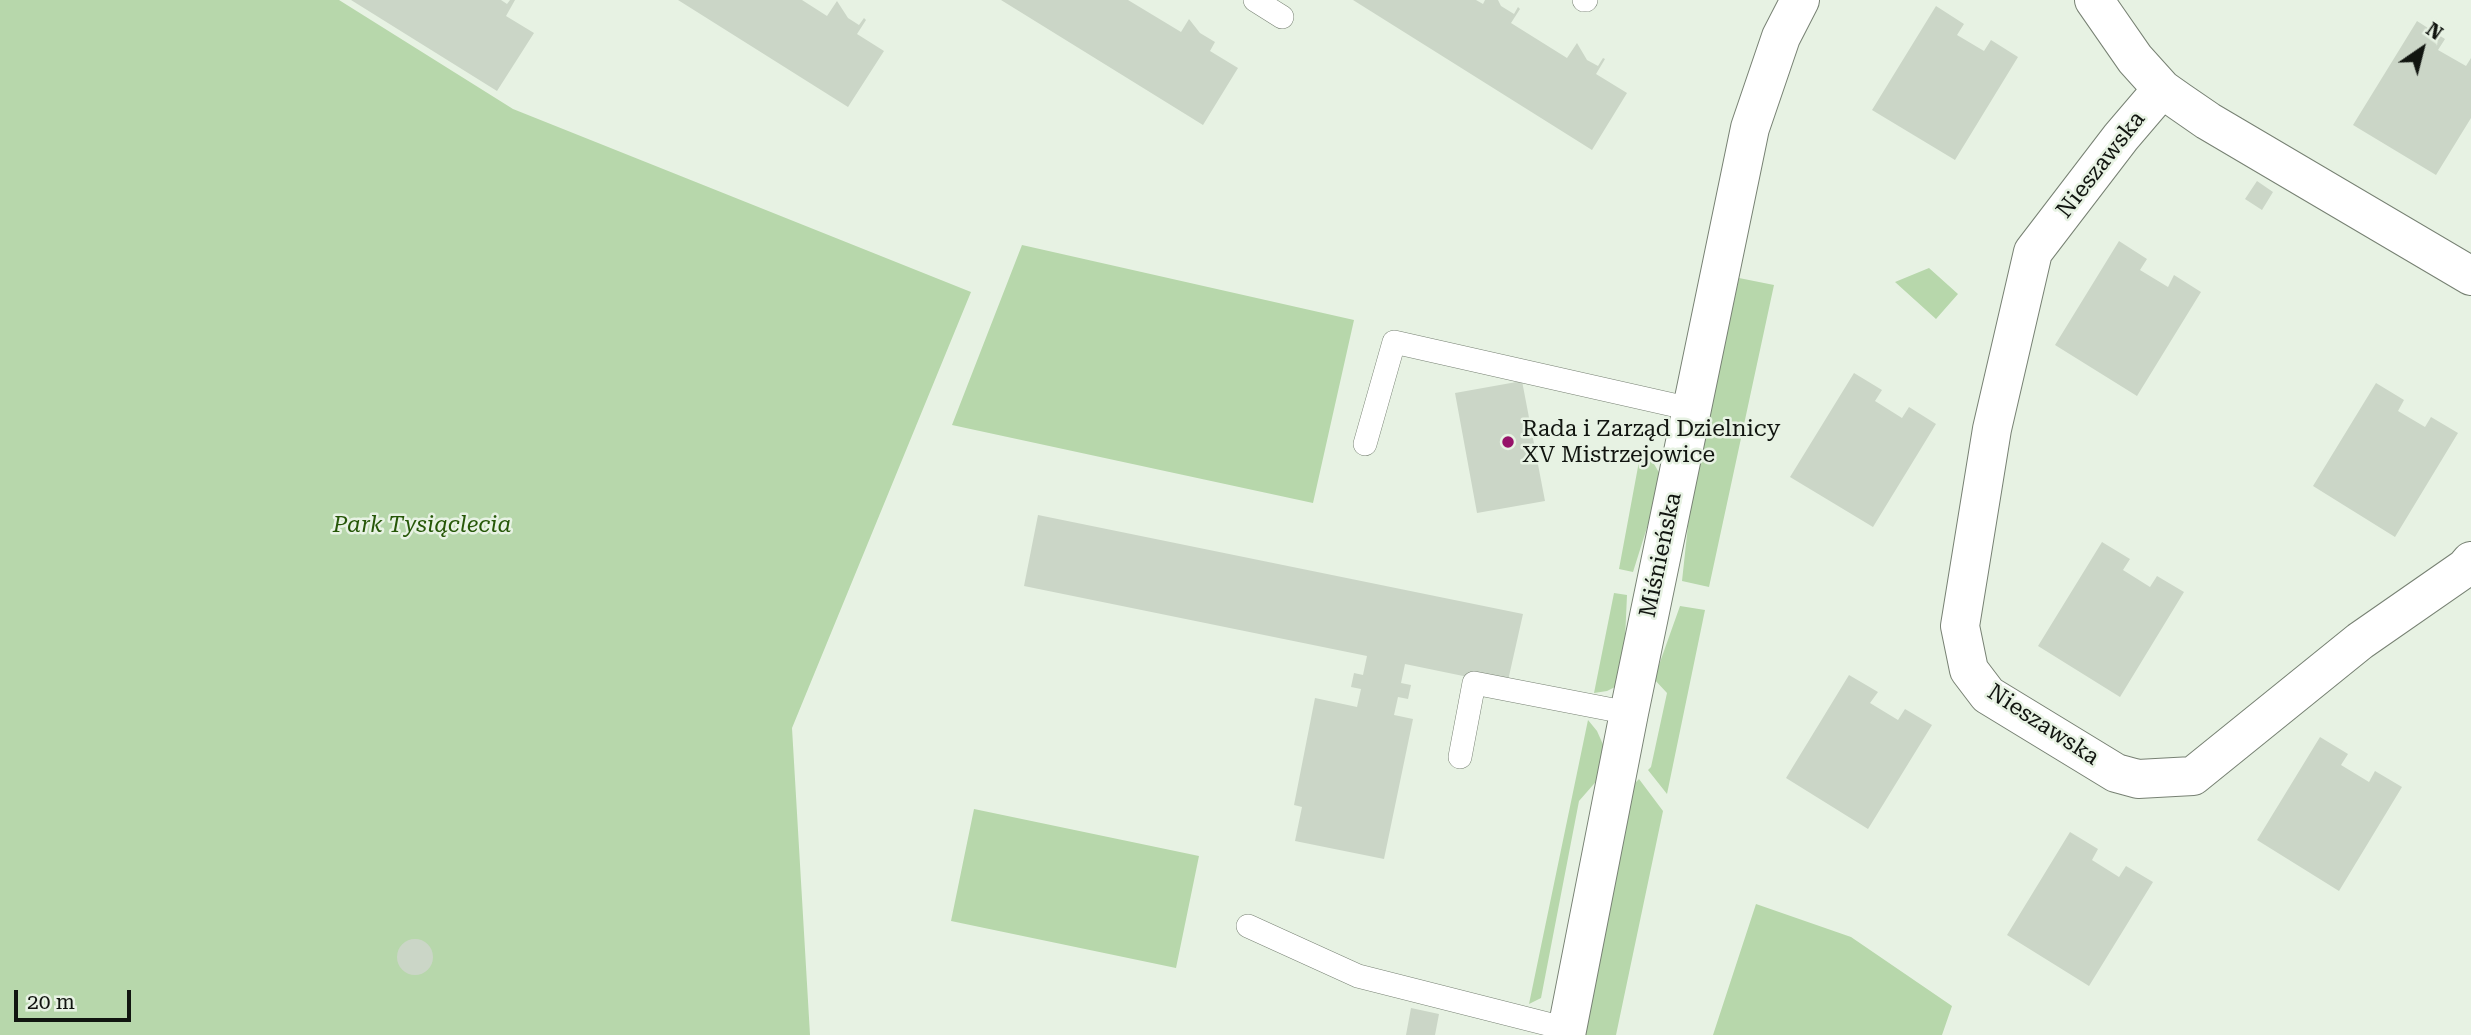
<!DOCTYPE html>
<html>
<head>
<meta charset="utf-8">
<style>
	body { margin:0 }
	#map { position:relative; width:2471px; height:1035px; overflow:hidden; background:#e7f2e3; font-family:"Roboto Serif",serif }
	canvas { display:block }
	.north { position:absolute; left:2387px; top:14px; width:70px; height:70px; -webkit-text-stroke:5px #e7f2e3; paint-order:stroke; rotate:35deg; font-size:19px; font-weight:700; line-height:28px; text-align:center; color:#111510 }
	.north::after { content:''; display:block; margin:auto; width:24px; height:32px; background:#111510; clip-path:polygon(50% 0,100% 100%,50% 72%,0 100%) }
	.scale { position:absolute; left:14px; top:990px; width:117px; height:32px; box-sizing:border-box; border:4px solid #111510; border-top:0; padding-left:9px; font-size:21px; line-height:24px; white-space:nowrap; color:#111510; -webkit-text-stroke:5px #e7f2e3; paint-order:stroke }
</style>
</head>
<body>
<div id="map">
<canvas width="2471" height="1035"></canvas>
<div class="north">N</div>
<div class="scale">20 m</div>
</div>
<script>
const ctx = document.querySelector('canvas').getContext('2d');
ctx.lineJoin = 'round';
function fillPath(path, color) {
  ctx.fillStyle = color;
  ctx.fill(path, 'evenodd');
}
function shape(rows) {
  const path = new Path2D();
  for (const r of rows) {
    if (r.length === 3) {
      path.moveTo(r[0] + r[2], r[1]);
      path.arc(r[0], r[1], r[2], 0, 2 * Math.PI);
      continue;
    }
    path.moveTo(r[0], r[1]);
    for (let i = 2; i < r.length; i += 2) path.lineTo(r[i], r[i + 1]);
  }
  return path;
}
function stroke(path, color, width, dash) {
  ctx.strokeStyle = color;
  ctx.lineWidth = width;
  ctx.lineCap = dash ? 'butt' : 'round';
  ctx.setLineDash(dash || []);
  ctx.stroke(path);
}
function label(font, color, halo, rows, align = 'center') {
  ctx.font = font + ' "Roboto Serif",serif';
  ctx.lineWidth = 5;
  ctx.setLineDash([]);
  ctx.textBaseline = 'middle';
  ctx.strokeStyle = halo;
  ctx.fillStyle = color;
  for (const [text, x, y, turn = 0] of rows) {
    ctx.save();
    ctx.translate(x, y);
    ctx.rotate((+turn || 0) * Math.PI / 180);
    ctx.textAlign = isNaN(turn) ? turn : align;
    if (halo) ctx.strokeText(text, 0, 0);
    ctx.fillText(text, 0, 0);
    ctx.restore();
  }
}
const green = shape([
	[0,0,339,0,513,109,971,292,792,728,810,1035,0,1035],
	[1022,245,1354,320,1313,503,952,425],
	[1929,268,1958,294,1936,319,1895,282],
	[1739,278,1774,285,1709,587,1682,581,1690,507],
	[1640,456,1650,457,1661,476,1655,502,1633,572,1619,569],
	[1614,593,1627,595,1624,662,1615,687,1607,691,1594,693],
	[1680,606,1705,610,1667,794,1648,770,1651,767,1667,693,1654,679],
	[1588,720,1597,731,1605,749,1600,777,1579,801,1541,998,1529,1004],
	[1639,779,1663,811,1616,1035,1581,1035,1632,786],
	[974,809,1199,856,1176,968,951,921],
	[1756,904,1851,937,1952,1006,1942,1035,1713,1035]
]);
const building = shape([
	[351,0,501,0,507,4,510,0,515,0,506,16,534,33,497,91],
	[678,0,802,0,827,16,837,1,848,18,859,25,864,18,866,20,857,34,884,51,848,107],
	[1001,0,1128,0,1181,32,1189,19,1200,33,1215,42,1210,51,1238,68,1203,125],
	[1353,0,1476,0,1483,4,1485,0,1498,0,1501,6,1514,14,1518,7,1520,9,1511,23,1567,58,1577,43,1587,60,1598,66,1603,58,1605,59,1596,74,1627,93,1592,150],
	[1936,6,1964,24,1957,35,1984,51,1991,40,2018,57,1955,160,1872,110],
	[2417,21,2445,39,2438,50,2466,66,2471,58,2471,118,2436,175,2353,125],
	[2257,181,2273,192,2262,210,2245,199],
	[2119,241,2147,259,2140,270,2168,287,2174,275,2201,292,2137,396,2055,345],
	[1854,373,1882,390,1875,401,1902,418,1909,407,1936,424,1873,527,1790,477],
	[1522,381,1545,501,1477,513,1455,393],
	[2376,383,2404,400,2398,411,2425,427,2431,417,2458,433,2395,537,2313,486],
	[1038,515,1523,614,1507,685,1405,664,1401,683,1411,685,1408,699,1398,697,1394,715,1413,719,1384,859,1295,841,1302,807,1294,805,1315,698,1357,707,1361,689,1351,687,1354,673,1363,675,1367,656,1024,586],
	[2102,542,2130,559,2123,570,2150,587,2157,576,2184,592,2120,697,2038,646],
	[1849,675,1878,692,1870,703,1898,720,1905,709,1932,725,1868,829,1786,778],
	[2320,737,2348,754,2341,765,2369,782,2375,771,2402,787,2339,891,2257,840],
	[2070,832,2098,849,2092,860,2119,877,2126,866,2153,882,2089,986,2007,935],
	[415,957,18],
	[1411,1008,1439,1014,1435,1035,1406,1035]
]);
const service = shape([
	[1255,0,1282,17],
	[1584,0,1586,0],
	[1365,444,1394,342,1691,409],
	[1460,757,1474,683,1629,713],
	[1248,926,1358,976,1567,1029]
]);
const minor = shape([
	[2094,0,2135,59,2162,89,2179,101,2208,121,2471,276],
	[2162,89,2121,137,2033,252,1992,429,1960,626,1969,670,1988,695,2116,773,2138,779,2193,776,2360,641,2465,568,2471,561],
	[1566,1035,1629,713,1750,128,1781,37,1800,0]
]);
const markers = [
	[1508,442,7,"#961269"]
];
const streetNames = [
	["Nieszawska",2101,165,-52],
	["Miśnieńska",1661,555,-78],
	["Nieszawska",2043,725,33]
];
const poiNames = [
	["Rada i Zarząd Dzielnicy",1522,429],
	["XV Mistrzejowice",1522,455]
];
const parkNames = [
	["Park Tysiąclecia",422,525]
];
fillPath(green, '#b7d7ab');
fillPath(building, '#cbd6c7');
stroke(service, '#778173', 24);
stroke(minor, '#778173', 40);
stroke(service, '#fff', 23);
stroke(minor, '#fff', 38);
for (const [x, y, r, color] of markers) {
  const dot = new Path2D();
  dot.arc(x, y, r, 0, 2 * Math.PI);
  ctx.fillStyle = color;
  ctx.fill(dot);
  stroke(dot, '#e7f2e3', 2.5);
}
label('23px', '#111510', '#e7f2e3', streetNames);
label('23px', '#111510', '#e7f2e3', poiNames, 'left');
label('italic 23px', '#265708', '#e7f2e3', parkNames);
</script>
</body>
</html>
